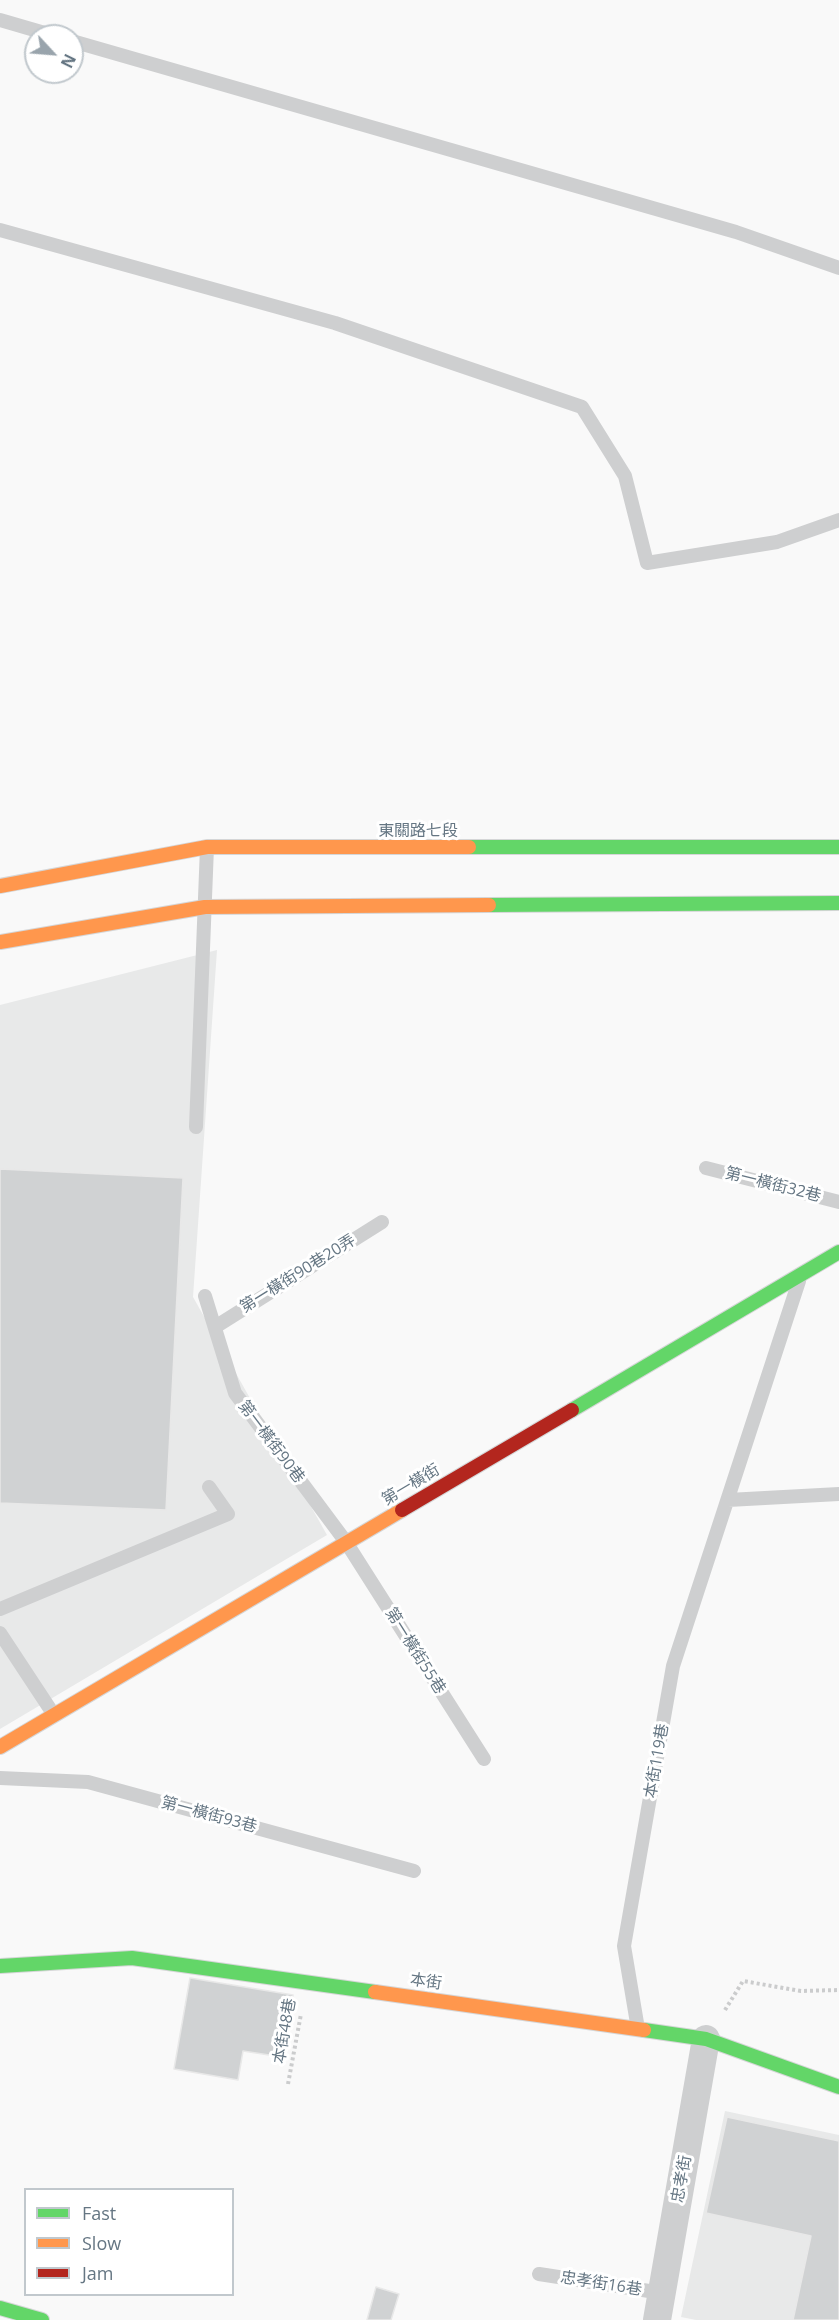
<!DOCTYPE html>
<html>
<head>
<meta charset="utf-8">
<style>
	body { margin:0 }
	#map { position:relative; width:839px; height:2320px; overflow:hidden; background:#f9f9f9; font-family:"Open Sans",sans-serif }
	canvas { display:block }
	.legend { position:absolute; left:24px; top:2188px; width:210px; height:108px; box-sizing:border-box; background:#fff; border:2px solid #c1c8cd; margin:0; padding:8px 10px; list-style:none; font-size:18px; color:#657683 }
	.legend li { display:flex; align-items:center; gap:12px; height:30px }
	.legend b { width:30px; border:2px solid #c1c8cd }
	.north { position:absolute; left:24px; top:24px; width:60px; height:60px; box-sizing:border-box; background:#fff; border:2px solid #c1c8cd; border-radius:50%; rotate:116deg; font-size:16px; font-weight:700; line-height:24px; text-align:center; color:#657683 }
	.north::after { content:''; display:block; margin:auto; width:21px; height:27px; background:#99a4ac; clip-path:polygon(50% 0,100% 100%,50% 72%,0 100%) }
</style>
</head>
<body>
<div id="map">
<canvas width="839" height="2320"></canvas>
<ul class="legend">
<li><b style="height:8px;background:#63d668"></b>Fast</li>
<li><b style="height:8px;background:#ff974d"></b>Slow</li>
<li><b style="height:8px;background:#b3261e"></b>Jam</li>
</ul>
<div class="north">N</div>
</div>
<script>
const ctx = document.querySelector('canvas').getContext('2d');
ctx.lineJoin = 'round';
function fillPath(path, color) {
  ctx.fillStyle = color;
  ctx.fill(path, 'evenodd');
}
function shape(rows) {
  const path = new Path2D();
  for (const r of rows) {
    path.moveTo(r[0], r[1]);
    for (let i = 2; i < r.length; i += 2) path.lineTo(r[i], r[i + 1]);
  }
  return path;
}
function stroke(path, color, width, dash) {
  ctx.strokeStyle = color;
  ctx.lineWidth = width;
  ctx.lineCap = dash ? 'butt' : 'round';
  ctx.setLineDash(dash || []);
  ctx.stroke(path);
}
function label(font, color, halo, rows, align = 'center') {
  ctx.font = font + ' "Open Sans","Noto Sans TC",sans-serif';
  ctx.lineWidth = 6;
  ctx.setLineDash([]);
  ctx.textBaseline = 'middle';
  ctx.strokeStyle = halo;
  ctx.fillStyle = color;
  for (const [text, x, y, turn = 0] of rows) {
    ctx.save();
    ctx.translate(x, y);
    ctx.rotate((+turn || 0) * Math.PI / 180);
    ctx.textAlign = isNaN(turn) ? turn : align;
    if (halo) ctx.strokeText(text, 0, 0);
    ctx.fillText(text, 0, 0);
    ctx.restore();
  }
}
const built = shape([
	[217,950,193,1297,327,1535,0,1729,0,1005],
	[725,2111,839,2135,839,2320,696,2320,681,2317]
]);
const building = shape([
	[0,1169,183,1178,166,1510,0,1503,0,1169],
	[190,1978,293,1995,282,2057,243,2051,238,2080,174,2069,190,1978],
	[727,2117,839,2141,839,2320,793,2320,811,2236,706,2213,727,2117],
	[376,2287,399,2294,391,2320,367,2320,376,2287]
]);
const path = shape([
	[725,2010,743,1981,801,1991,839,1990],
	[288,2084,301,2014]
]);
const lane = shape([
	[0,20,55,36],
	[72,41,736,232,839,268],
	[0,230,335,323,582,407,625,476,647,563,777,542,839,520],
	[196,1127,207,847],
	[706,1168,839,1202],
	[205,1296,235,1393,346,1542,484,1759],
	[215,1327,382,1222],
	[728,1500,839,1494],
	[0,1609,228,1514,209,1487],
	[0,1633,54,1715],
	[0,1778,88,1782,414,1871],
	[638,2029,624,1946,673,1666,799,1281],
	[539,2274,662,2293]
]);
const street = shape([
	[657,2320,706,2039]
]);
const fast = shape([
	[469,847,839,847],
	[489,905,839,903],
	[572,1410,839,1252],
	[0,1966,132,1958,375,1992],
	[644,2030,706,2039,839,2087],
	[0,2308,42,2320]
]);
const slow = shape([
	[0,886,207,847,469,847],
	[0,942,205,907,489,905],
	[0,1747,402,1510],
	[375,1992,644,2030]
]);
const jam = shape([
	[402,1510,572,1410]
]);
const streetNames = [
	["東關路七段",418,831],
	["第一橫街32巷",773,1185,14],
	["第一橫街90巷20弄",298,1274,-32],
	["第一橫街90巷",271,1442,53],
	["第一橫街",411,1485,-31],
	["第一橫街55巷",415,1651,58],
	["本街119巷",657,1761,-80],
	["第一橫街93巷",209,1815,15],
	["本街",426,1982,8],
	["本街48巷",285,2031,-80],
	["忠孝街",682,2179,-80],
	["忠孝街16巷",601,2284,9]
];
fillPath(built, '#e8e9e9');
fillPath(building, '#d0d2d3');
stroke(building, '#e8e8e8', 1.5);
stroke(fast, '#d5d6d7', 16);
stroke(slow, '#d5d6d7', 16);
stroke(jam, '#d5d6d7', 16);
stroke(path, '#cbcccd', 4, [3, 3]);
stroke(lane, '#cecfd0', 14);
stroke(street, '#cecfd0', 28);
stroke(fast, '#63d668', 14);
stroke(slow, '#ff974d', 14);
stroke(jam, '#b3261e', 14);
label('16px', '#657683', '#fff', streetNames);
</script>
</body>
</html>
